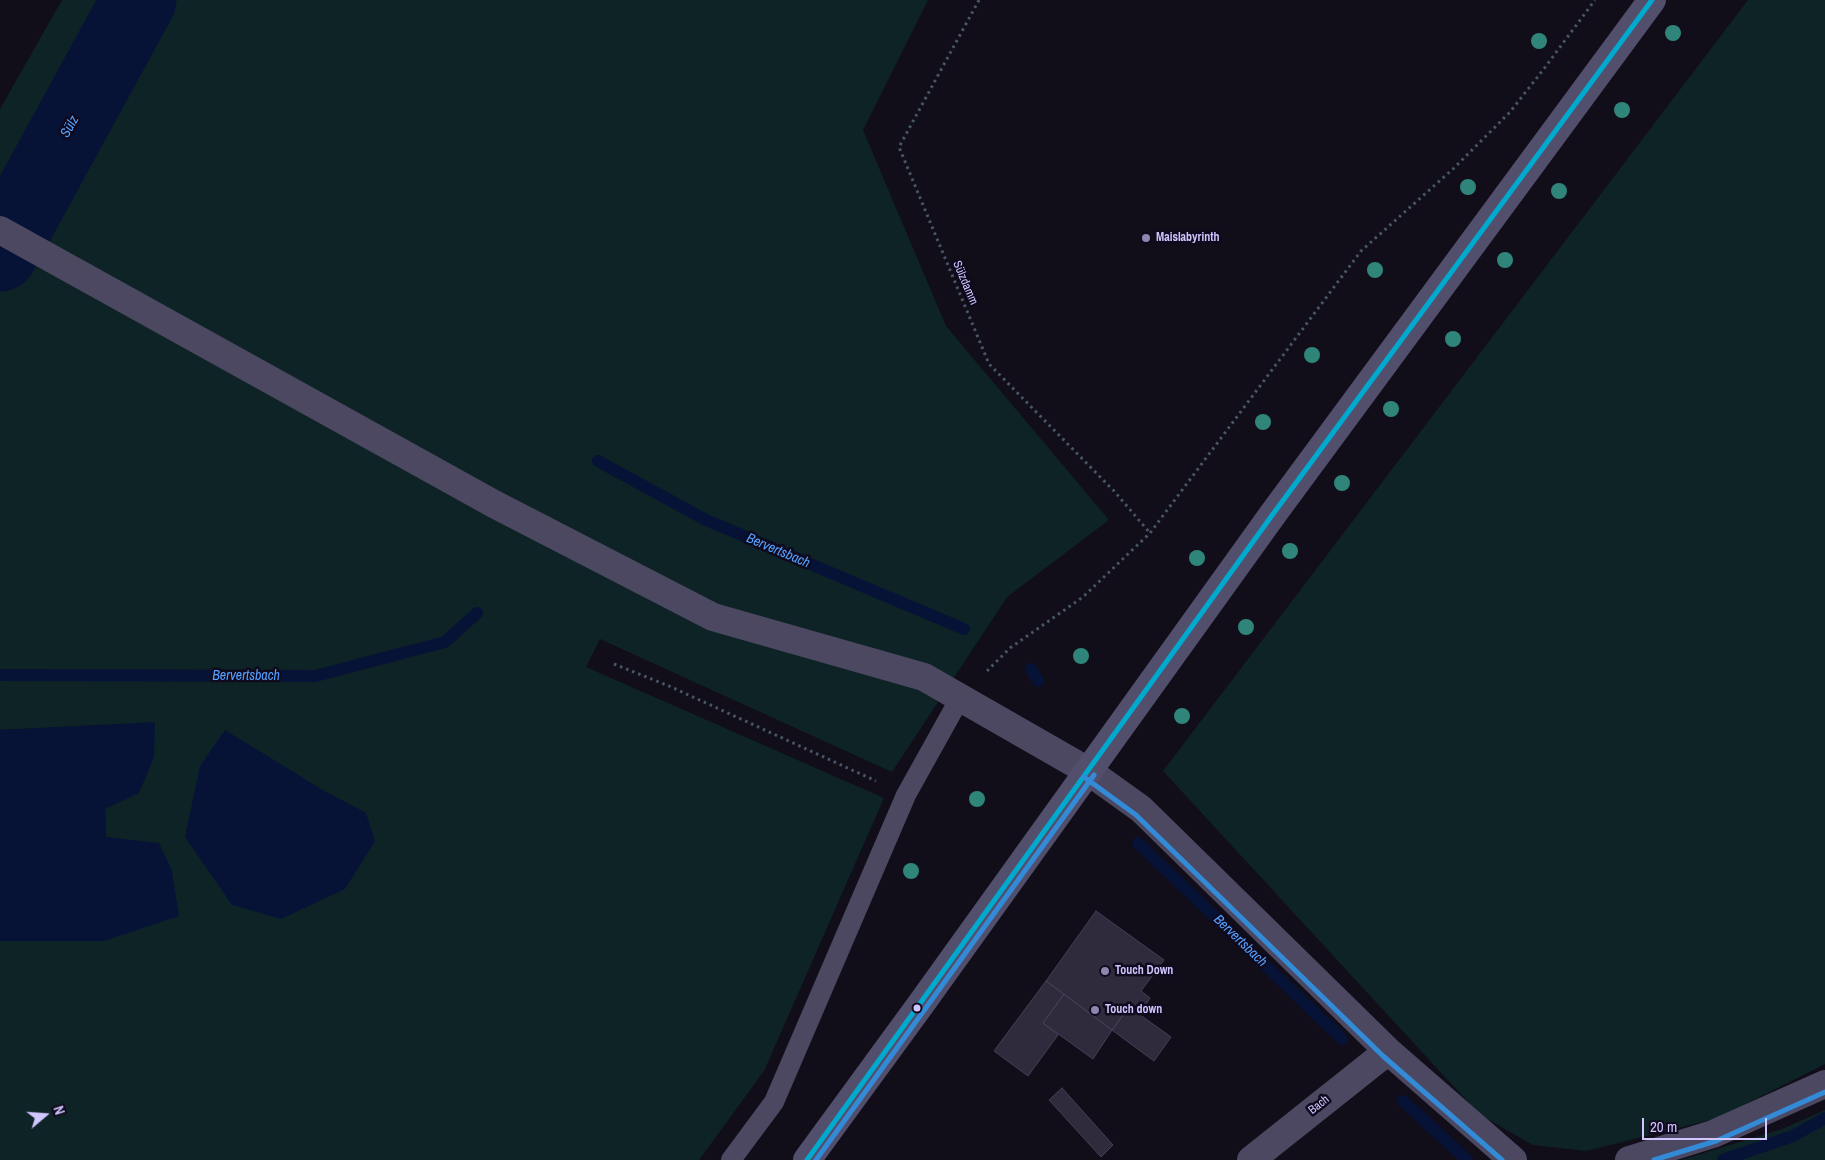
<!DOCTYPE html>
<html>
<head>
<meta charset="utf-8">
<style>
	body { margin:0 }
	#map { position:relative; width:1825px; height:1160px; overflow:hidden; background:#110e19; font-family:"Archivo Narrow",sans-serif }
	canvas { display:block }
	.north { position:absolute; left:20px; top:1090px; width:50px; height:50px; -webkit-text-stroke:4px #0f0a1d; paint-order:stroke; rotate:72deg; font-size:14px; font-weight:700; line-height:20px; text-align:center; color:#d1c6ff }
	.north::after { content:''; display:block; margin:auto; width:18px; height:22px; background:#d1c6ff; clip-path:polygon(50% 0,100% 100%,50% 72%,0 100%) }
	.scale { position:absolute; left:1642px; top:1118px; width:125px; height:22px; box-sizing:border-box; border:2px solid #d1c6ff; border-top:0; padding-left:6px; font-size:15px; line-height:18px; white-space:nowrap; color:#d1c6ff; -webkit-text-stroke:4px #0f0a1d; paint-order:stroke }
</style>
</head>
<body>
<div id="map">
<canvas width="1825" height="1160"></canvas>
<div class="north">N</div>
<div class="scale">20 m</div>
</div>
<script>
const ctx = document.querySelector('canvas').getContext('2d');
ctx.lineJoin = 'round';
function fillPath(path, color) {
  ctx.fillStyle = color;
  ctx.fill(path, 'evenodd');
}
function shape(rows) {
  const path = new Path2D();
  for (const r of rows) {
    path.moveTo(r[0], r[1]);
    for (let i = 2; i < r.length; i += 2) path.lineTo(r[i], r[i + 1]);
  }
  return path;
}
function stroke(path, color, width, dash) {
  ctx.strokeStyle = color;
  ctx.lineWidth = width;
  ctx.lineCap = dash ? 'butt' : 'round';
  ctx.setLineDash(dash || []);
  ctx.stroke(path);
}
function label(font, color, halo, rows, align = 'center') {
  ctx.font = font + ' "Archivo Narrow",sans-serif';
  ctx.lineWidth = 5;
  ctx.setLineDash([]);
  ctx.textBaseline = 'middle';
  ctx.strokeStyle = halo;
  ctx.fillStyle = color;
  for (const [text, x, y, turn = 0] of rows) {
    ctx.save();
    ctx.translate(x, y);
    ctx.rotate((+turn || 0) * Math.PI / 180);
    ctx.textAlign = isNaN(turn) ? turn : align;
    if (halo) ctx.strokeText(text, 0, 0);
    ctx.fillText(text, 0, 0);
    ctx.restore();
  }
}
const green = shape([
	[62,0,928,0,863,130,946,326,1109,520,1007,597,892,772,600,639,586,667,884,798,764,1071,699,1160,0,1160,0,941,104,941,106,837,105,809,155,723,0,730,0,109],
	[326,792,365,813,281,919],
	[1748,0,1825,0,1825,1064,1718,1118,1586,1151,1533,1145,1480,1115,1163,771],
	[1825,1110,1825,1160,1681,1160,1782,1129]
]);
const water = shape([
	[155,722,154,757,139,793,105,809,106,837,159,843,172,871,179,916,104,941,0,941,0,730],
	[225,730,326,792,366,813,375,841,345,889,281,919,232,905,185,837,200,766]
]);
const stream = shape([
	[598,461,706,520,964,629],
	[1031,669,1038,681],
	[0,675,315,676,445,642,477,613],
	[1138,843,1342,1039],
	[1403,1101,1467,1160],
	[1723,1160,1793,1136,1825,1118]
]);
const river = shape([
	[0,254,139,0]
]);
const building = shape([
	[1096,911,1164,960,1141,991,1150,998,1145,1006,1139,1014,1129,1007,1112,1030,1046,981,1096,911],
	[1046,981,1064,994,1043,1023,1058,1035,1028,1076,994,1051,1046,981],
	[1064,994,1112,1030,1093,1059,1043,1023,1064,994],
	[1129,1007,1171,1037,1154,1061,1112,1030,1129,1007],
	[1062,1088,1113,1145,1101,1157,1049,1100,1062,1088]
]);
const path = shape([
	[979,0,899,147,989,364,1114,491,1150,533],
	[614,664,669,686,876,781],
	[987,671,1010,648,1083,597,1150,533,1361,251,1454,168,1510,112,1543,70,1595,0]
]);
const service = shape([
	[731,1160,774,1102,906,795,960,698]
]);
const minor = shape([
	[0,230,494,504,713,617,924,677,1088,771,1141,809,1388,1051,1513,1160],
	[1251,1160,1388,1051],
	[1629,1160,1713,1134,1825,1084]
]);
const secondary = shape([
	[807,1160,921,1004,1273,514,1652,0]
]);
const bus1 = shape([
	[807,1160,1273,514,1652,0]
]);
const bus2 = shape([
	[1084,777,1136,815,1383,1056,1502,1160],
	[816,1160,1094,775],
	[1654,1160,1716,1141,1825,1092]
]);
const trees = [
	[1673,33],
	[1539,41],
	[1622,110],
	[1468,187],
	[1559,191],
	[1505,260],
	[1375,270],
	[1453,339],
	[1312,355],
	[1391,409],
	[1263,422],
	[1342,483],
	[1290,551],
	[1197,558],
	[1246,627],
	[1081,656],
	[1182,716],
	[977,799],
	[911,871]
];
const markers = [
	[1146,238,5,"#8e86ae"],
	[1105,971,5,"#8e86ae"],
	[917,1008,4.5,"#d1c6ff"],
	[1095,1010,5,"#8e86ae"]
];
const poiNames = [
	["Maislabyrinth",1156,238],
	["Touch Down",1115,971],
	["Touch down",1105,1010]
];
const streetNames = [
	["Sülzdamm",965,283,67],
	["Bach",1319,1105,-39]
];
const waterNames = [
	["Sülz",70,127,-61],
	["Bervertsbach",778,551,23],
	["Bervertsbach",246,676],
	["Bervertsbach",1240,941,44]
];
fillPath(green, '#0e2325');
fillPath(water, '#061337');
stroke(stream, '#061337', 12);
stroke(river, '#061337', 75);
fillPath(building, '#2f2b3c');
stroke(building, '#453f58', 1);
stroke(path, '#485767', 3, [2.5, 4]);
stroke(service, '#4c4862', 20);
stroke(minor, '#4c4862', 28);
stroke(secondary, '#524f6d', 28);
stroke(bus1, '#00a9ce', 5);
stroke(bus2, '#338bd7', 5);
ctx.fillStyle = '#30857b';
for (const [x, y] of trees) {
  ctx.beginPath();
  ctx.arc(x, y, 8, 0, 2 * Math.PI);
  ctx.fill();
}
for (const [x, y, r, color] of markers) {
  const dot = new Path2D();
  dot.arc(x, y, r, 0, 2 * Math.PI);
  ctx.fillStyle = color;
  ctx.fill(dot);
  stroke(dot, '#0f0a1d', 2);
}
label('bold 12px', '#d1c6ff', '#0f0a1d', poiNames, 'left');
label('12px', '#d1c6ff', '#0f0a1d', streetNames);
label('italic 14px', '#54a1ff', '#0f0a1d', waterNames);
</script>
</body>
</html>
